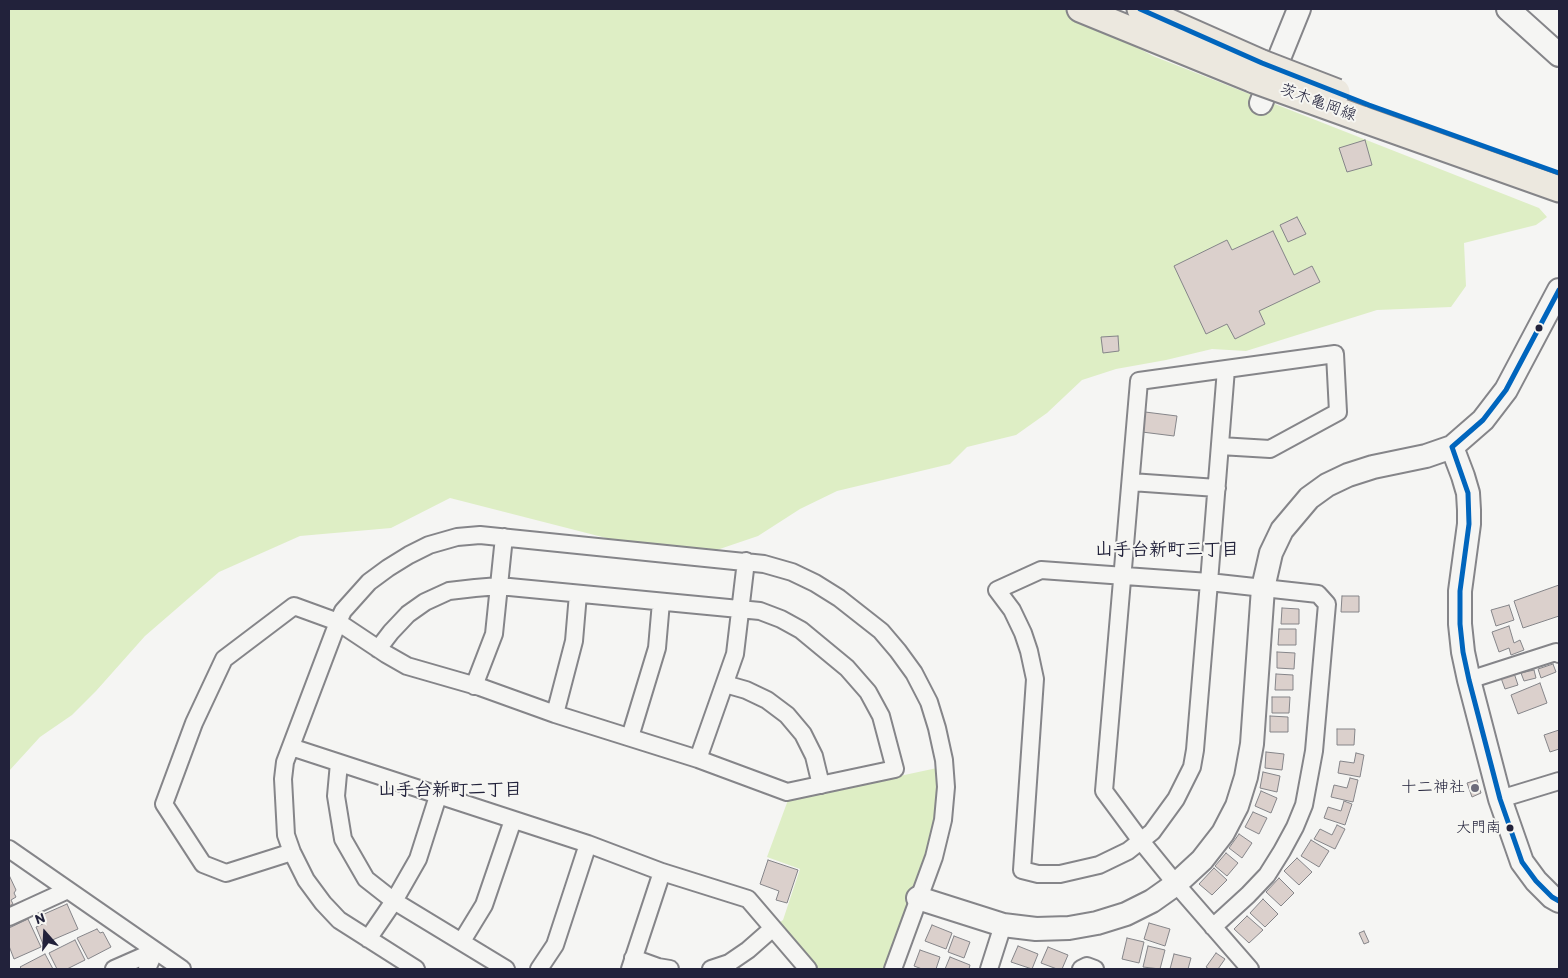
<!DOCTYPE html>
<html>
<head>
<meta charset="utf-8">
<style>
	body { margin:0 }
	#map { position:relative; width:1568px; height:978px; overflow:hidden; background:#f5f5f3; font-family:Itim,sans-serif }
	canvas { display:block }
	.frame { position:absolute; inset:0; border:10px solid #22223b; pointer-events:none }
	.north { position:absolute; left:20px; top:908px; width:50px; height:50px; -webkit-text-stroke:4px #f6f6f2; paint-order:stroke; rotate:341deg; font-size:14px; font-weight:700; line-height:20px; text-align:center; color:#22223b }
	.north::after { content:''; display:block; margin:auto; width:18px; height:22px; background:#22223b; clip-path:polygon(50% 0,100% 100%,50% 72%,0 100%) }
</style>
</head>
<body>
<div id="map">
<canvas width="1568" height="978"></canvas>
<div class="frame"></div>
<div class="north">N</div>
</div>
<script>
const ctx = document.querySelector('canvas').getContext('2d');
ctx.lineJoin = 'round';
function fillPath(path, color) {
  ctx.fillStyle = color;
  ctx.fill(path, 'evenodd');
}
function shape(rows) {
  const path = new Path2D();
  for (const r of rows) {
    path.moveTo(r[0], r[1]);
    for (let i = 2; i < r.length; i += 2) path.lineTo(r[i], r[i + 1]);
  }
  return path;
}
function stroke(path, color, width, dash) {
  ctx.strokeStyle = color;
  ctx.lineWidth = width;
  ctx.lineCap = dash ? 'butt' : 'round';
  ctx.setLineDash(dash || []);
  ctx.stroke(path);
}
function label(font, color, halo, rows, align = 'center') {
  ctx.font = font + ' Itim,"Klee One",sans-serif';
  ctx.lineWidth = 4;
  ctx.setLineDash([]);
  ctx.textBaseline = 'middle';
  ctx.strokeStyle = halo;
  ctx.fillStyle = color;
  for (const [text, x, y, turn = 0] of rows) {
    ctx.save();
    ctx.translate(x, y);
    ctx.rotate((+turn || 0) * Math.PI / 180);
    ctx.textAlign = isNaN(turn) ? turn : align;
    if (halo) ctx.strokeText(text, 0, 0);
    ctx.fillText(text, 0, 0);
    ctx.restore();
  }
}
const green = shape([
	[9,9,1066,9,1153,56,1539,208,1547,217,1536,225,1464,243,1466,286,1451,307,1377,310,1246,351,1212,349,1166,360,1116,369,1082,380,1047,413,1016,435,967,447,950,464,837,491,800,509,758,536,702,555,653,550,450,498,391,528,300,536,219,572,145,636,96,691,72,715,40,737,9,771],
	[937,768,938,791,936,821,928,854,887,969,818,969,779,923,783,920,800,869,767,857,788,800]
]);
const building = shape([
	[1365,140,1372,165,1347,172,1339,148,1365,140],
	[1297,217,1306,234,1288,242,1280,225,1297,217],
	[1273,231,1294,275,1312,266,1320,282,1259,311,1265,324,1235,339,1227,324,1206,334,1174,266,1227,240,1232,250,1273,231],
	[1118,336,1119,351,1103,353,1101,337,1118,336],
	[1145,412,1177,416,1174,436,1142,432,1145,412],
	[1559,585,1559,616,1523,628,1514,601,1559,585],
	[1342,596,1359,596,1359,612,1341,612,1342,596],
	[1509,605,1514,620,1496,626,1491,610,1509,605],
	[1282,608,1299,609,1299,624,1281,624,1282,608],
	[1509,626,1514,643,1520,640,1524,650,1511,655,1509,648,1499,652,1492,632,1509,626],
	[1279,629,1296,629,1296,645,1278,645,1279,629],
	[1277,652,1295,653,1294,669,1277,668,1277,652],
	[1553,664,1556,672,1541,678,1538,669,1553,664],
	[1534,670,1536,678,1524,681,1521,673,1534,670],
	[1514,673,1518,685,1505,689,1501,678,1514,673],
	[1276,674,1293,675,1293,690,1275,690,1276,674],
	[1540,683,1547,703,1518,714,1511,695,1540,683],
	[1272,697,1290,697,1289,713,1272,713,1272,697],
	[1270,716,1288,717,1288,732,1270,732,1270,716],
	[1337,729,1355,729,1354,745,1337,745,1337,729],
	[1559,730,1559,749,1550,752,1544,735,1559,730],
	[1266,752,1284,754,1282,770,1265,768,1266,752],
	[1356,753,1364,755,1360,777,1338,773,1340,761,1354,763,1356,753],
	[1263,772,1280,776,1277,792,1260,788,1263,772],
	[1350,778,1358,780,1353,802,1331,797,1334,785,1347,788,1350,778],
	[1477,780,1481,793,1472,797,1467,783,1477,780],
	[1261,791,1277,798,1271,813,1255,806,1261,791],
	[1344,801,1352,804,1345,825,1324,818,1328,807,1341,811,1344,801],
	[1253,812,1267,818,1259,834,1245,827,1253,812],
	[1337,825,1345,829,1335,849,1314,839,1320,829,1332,835,1337,825],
	[1239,834,1252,843,1242,858,1229,848,1239,834],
	[1311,840,1329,851,1319,867,1301,856,1311,840],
	[1226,853,1238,863,1227,876,1215,866,1226,853],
	[1297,858,1312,872,1299,885,1284,871,1297,858],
	[768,860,798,870,787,903,776,900,779,891,760,884,768,860],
	[1214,868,1227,880,1212,895,1199,884,1214,868],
	[9,875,16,890,14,893,16,897,11,900,13,904,9,906,9,875],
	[1279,878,1294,893,1281,906,1266,892,1279,878],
	[1263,899,1278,914,1265,927,1250,913,1263,899],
	[67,904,78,929,43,944,36,927,45,923,42,915,67,904],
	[1247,916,1263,930,1249,943,1234,929,1247,916],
	[28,919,41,947,14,959,9,946,9,928,28,919],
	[1149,923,1170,929,1165,946,1144,939,1149,923],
	[932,925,952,933,946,949,925,941,932,925],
	[97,929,100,933,103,932,111,947,88,959,77,938,97,929],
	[1364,931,1369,942,1364,944,1359,933,1364,931],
	[954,936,970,942,964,958,948,952,954,936],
	[1127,938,1144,942,1139,963,1122,959,1127,938],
	[75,940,85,960,67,969,57,969,49,953,75,940],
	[1018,946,1038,954,1032,969,1011,962,1018,946],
	[1148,946,1165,950,1160,969,1143,967,1148,946],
	[1048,947,1068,955,1062,969,1057,969,1041,963,1048,947],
	[920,950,940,957,936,969,922,969,914,966,920,950],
	[1216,953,1225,959,1218,969,1209,969,1206,967,1216,953],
	[45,954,53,969,22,969,20,967,45,954],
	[1174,954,1191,958,1188,969,1170,969,1174,954],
	[950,957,970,965,969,969,945,969,950,957]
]);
const street = shape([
	[1220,446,1270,449,1338,412,1335,354,1139,381,1104,791,1141,841,1176,884,1250,969],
	[1131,482,1217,488],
	[1469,680,1556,652,1559,654],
	[725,684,746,690,767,700,787,715,803,734,814,756,821,785],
	[474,686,494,634,504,537],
	[555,714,574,641,578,594],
	[630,737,657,648,661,602],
	[291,747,588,844,662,872,748,899,808,969],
	[698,759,735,654,746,561],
	[339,763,336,796,343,839,366,879,394,901,506,969],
	[1500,799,1559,781],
	[9,849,182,969],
	[292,852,226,873,203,864,164,804,194,723,224,659,294,606,338,622,386,654,407,666,480,687,555,714,698,759,787,792,895,769,881,716,868,692,847,668,801,630,781,619,760,611,499,586,475,588,449,591,425,602,408,614,391,632,378,649],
	[9,917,68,890],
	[1213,927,1248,895,1267,875,1282,851,1295,827,1304,805,1314,751,1327,604,1318,594,1209,582,1041,570,997,590,1012,610,1023,633,1029,651,1035,679,1022,870,1038,874,1060,874,1099,865,1128,851,1152,832,1176,799,1192,767,1195,750,1209,582,1226,369],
	[368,939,394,901,418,859,438,796],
	[462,941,484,905,513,820],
	[633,958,658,967,670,969],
	[114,969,155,951],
	[147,969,155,951],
	[416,969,339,920,323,903,306,880,292,852,286,835,283,779,285,762,338,622,343,611,369,582,388,568,409,555,429,545,457,537,480,535,764,564,792,572,815,583,839,598,881,631,898,651,914,673,929,702,937,728,944,760,946,787,943,820,934,857,893,969],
	[539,969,555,945,588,844],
	[630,969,662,872],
	[711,969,729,963,748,950,773,928],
	[989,969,1003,925],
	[1081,969,1087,966,1095,969]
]);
const secondary = shape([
	[1508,9,1559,55],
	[1261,103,1299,9],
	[1452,447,1463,476,1468,493,1469,510,1469,524,1460,591,1460,624,1463,652,1469,680,1500,799,1522,862,1536,881,1552,897,1559,901],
	[918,898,1003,925,1036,929,1069,928,1097,923,1126,914,1152,901,1176,884,1202,860,1223,833,1237,806,1246,777,1252,744,1263,588,1271,553,1282,530,1309,498,1327,485,1348,475,1373,467,1426,456,1452,447,1483,420,1506,390,1559,290]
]);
const primary = shape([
	[1080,9,1254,80],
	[1140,9,1262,63],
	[1362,119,1559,189]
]);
const primaryBridge = shape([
	[1262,63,1337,92],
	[1254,80,1362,119]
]);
const bus1 = shape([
	[1140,9,1262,63,1369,105,1559,173],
	[1452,447,1468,493,1469,524,1460,591,1460,624,1463,652,1469,680,1500,799,1522,862,1536,881,1552,897,1559,901],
	[1452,447,1483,420,1506,390,1559,290]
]);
const markers = [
	[1539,328,4.5,"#22223b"],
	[1475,788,5,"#6c6c7b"],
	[1510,828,4.5,"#22223b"]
];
const busNames = [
	["大門南",1501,828]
];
const streetNames = [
	["茨木亀岡線",1318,103,20]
];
const poiNames = [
	["十二神社",1465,788]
];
const neighbourhoodNames = [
	["山手台新町三丁目",1167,550],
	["山手台新町二丁目",450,790]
];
fillPath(green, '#deeec5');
fillPath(building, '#dbd0cc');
stroke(building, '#858589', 1);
stroke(street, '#858589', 20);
stroke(secondary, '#858589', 26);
stroke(primary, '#858589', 29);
stroke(street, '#f5f5f3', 16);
stroke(secondary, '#f5f5f3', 22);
stroke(primary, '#ece8df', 25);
stroke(primaryBridge, '#858589', 29, []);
stroke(primaryBridge, '#ece8df', 25);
stroke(bus1, '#0065bd', 5);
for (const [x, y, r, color] of markers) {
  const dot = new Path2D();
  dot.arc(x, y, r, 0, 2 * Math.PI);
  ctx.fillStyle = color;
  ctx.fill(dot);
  stroke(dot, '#f6f6f2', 2);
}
label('15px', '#22223b', '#f6f6f2', busNames, 'right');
label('16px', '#22223b', '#f6f6f2', streetNames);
label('16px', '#22223b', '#f6f6f2', poiNames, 'right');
label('bold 18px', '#22223b', '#f6f6f2', neighbourhoodNames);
</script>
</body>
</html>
